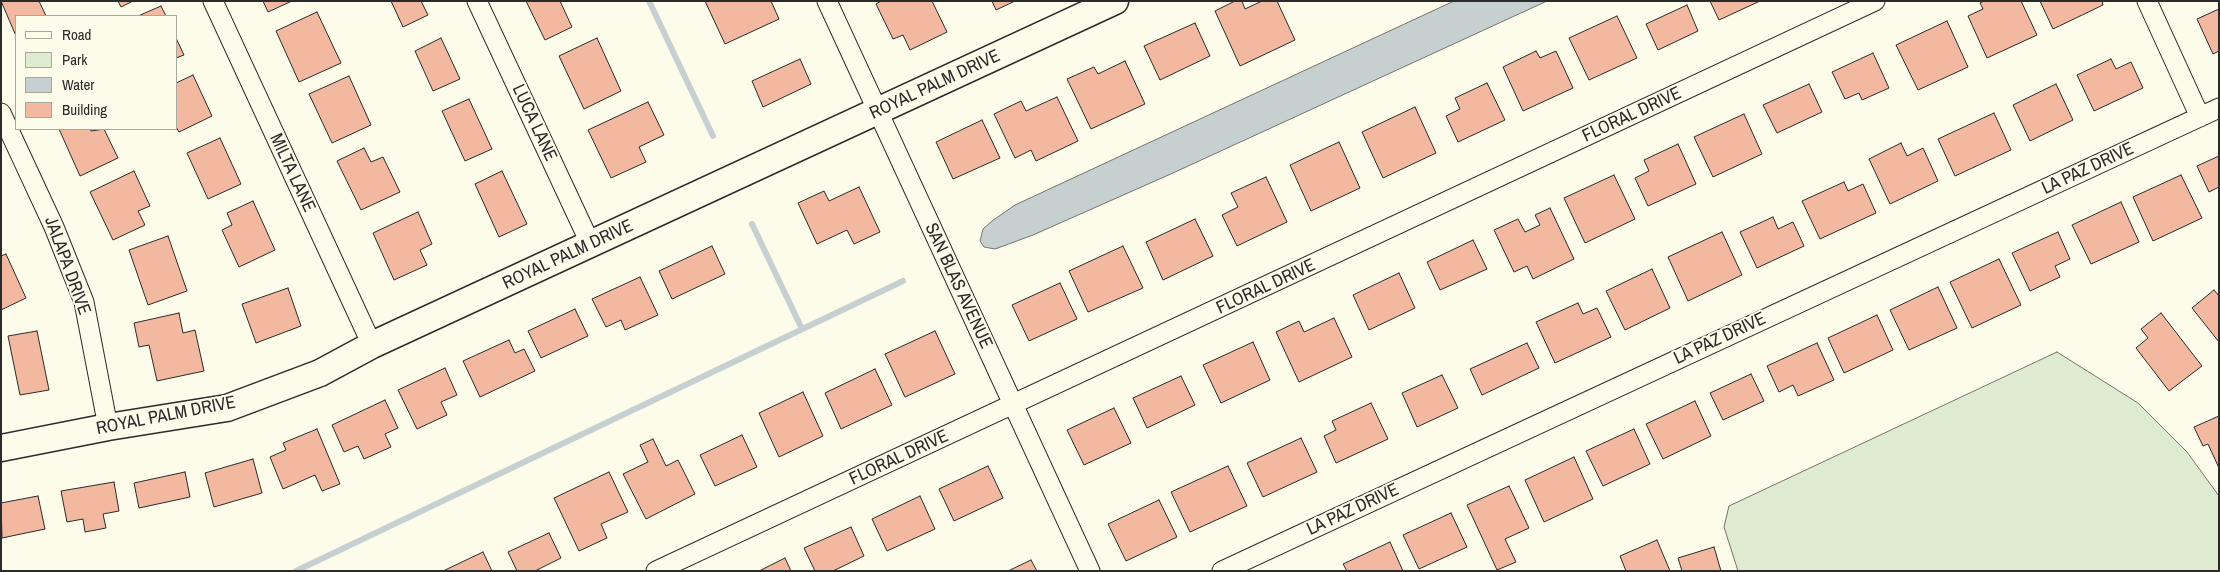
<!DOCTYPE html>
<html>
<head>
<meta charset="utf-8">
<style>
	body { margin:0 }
	#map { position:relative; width:2220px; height:572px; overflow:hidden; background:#fdfbea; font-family:"Archivo Narrow",sans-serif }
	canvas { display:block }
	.frame { position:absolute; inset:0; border:2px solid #2b2b2b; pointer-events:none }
	.legend { position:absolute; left:15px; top:15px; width:162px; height:115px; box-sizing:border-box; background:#fdfbea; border:1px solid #a9a89e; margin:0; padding:6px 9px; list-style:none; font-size:15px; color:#2b2b2b }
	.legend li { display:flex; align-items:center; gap:10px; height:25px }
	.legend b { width:25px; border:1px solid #a9a89e }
</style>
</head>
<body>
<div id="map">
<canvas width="2220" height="572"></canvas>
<div class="frame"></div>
<ul class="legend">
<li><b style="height:6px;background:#fdfbea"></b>Road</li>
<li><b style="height:14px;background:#deebd1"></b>Park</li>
<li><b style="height:14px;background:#c7d0d0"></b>Water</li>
<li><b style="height:14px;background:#f2b8a0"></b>Building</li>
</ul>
</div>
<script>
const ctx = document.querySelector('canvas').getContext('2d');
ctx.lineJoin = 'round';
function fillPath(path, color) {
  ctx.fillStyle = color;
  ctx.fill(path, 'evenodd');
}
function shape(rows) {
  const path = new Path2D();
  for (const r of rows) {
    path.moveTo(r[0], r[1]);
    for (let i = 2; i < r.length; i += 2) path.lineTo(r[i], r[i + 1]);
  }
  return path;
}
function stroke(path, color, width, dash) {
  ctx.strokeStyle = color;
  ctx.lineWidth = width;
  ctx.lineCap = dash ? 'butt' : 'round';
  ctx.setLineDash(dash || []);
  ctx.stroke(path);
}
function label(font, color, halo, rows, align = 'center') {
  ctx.font = font + ' "Archivo Narrow",sans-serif';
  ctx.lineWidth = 4;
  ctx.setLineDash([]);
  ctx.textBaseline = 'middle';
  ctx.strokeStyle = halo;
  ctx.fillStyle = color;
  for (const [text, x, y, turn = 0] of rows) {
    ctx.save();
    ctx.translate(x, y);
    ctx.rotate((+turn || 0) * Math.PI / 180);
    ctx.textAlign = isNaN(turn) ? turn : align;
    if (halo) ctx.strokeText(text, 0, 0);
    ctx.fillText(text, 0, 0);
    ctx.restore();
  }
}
const green = shape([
	[2057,352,2138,403,2187,452,2219,496,2219,571,1738,571,1724,527,1729,506,2057,352]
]);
const water = shape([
	[1454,1,1547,1,1173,173,1033,235,995,249,984,247,980,241,983,229,992,221,1015,205,1454,1]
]);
const stream = shape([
	[649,1,713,136],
	[752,224,802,329],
	[296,571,903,281]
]);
const building = shape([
	[1,1,39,1,46,16,16,16,16,36,1,1],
	[118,1,133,1,121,7,118,1],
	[263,1,292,1,268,12,263,1],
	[391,1,421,1,428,15,403,27,391,1],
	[526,1,560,1,572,27,545,40,526,1],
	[705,1,771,1,779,19,725,44,705,1],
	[881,1,932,1,947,32,910,50,903,35,893,39,876,4,881,1],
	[992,1,1015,1,996,10,992,1],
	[1235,1,1242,1,1245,9,1262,1,1277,1,1295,40,1240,66,1215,11,1235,1],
	[1710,1,1760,1,1719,20,1710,1],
	[1984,1,2021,1,2037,35,1987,58,1968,16,1983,9,1980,3,1984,1],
	[2040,1,2102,1,2103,5,2053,29,2040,1],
	[1687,5,1698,31,1658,50,1646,24,1687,5],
	[161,6,166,16,138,16,161,6],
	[2219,9,2219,51,2213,54,2197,19,2219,9],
	[317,12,341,63,299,82,276,31,317,12],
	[1617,16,1637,58,1589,80,1569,38,1617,16],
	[1947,21,1968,67,1918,90,1896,45,1947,21],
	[1195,23,1210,56,1160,80,1144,46,1195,23],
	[176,38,184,55,176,58,176,38],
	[441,38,460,79,433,91,415,51,441,38],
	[597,38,621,91,584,109,559,56,597,38],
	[1536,51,1540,58,1556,51,1573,88,1523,111,1503,67,1536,51],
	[1873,53,1889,88,1862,100,1859,93,1845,99,1832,72,1873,53],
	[800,59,811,84,763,107,752,81,800,59],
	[2111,59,2116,69,2131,62,2143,88,2094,111,2077,75,2111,59],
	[1125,61,1145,104,1091,129,1067,79,1094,67,1098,74,1125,61],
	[193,75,212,116,179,132,176,127,176,83,193,75],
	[349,76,371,125,332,143,309,94,349,76],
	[1487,83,1505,120,1458,142,1446,116,1460,109,1455,98,1487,83],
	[1809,84,1822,112,1777,133,1763,105,1809,84],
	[2056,84,2073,120,2030,141,2013,105,2056,84],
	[1057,97,1078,141,1036,161,1031,150,1015,158,994,114,1021,101,1026,111,1057,97],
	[469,99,492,149,465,161,442,111,469,99],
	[648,102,664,135,639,147,646,162,611,178,588,130,648,102],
	[1415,107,1436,153,1383,178,1362,132,1415,107],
	[1994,113,2011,150,1955,176,1938,139,1994,113],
	[1744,114,1762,154,1713,177,1694,137,1744,114],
	[982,120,1000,158,953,179,936,142,982,120],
	[59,129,90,129,91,131,104,129,118,158,80,176,59,129],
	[220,138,241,184,208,199,187,153,220,138],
	[1339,142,1360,188,1311,211,1290,165,1339,142],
	[1901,143,1907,156,1923,148,1938,181,1890,204,1869,159,1901,143],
	[1678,144,1696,184,1648,206,1635,178,1649,171,1644,160,1678,144],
	[364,148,371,162,383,157,400,192,361,210,337,161,364,148],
	[2219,156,2219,187,2209,192,2197,166,2219,156],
	[134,171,150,206,138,211,145,225,113,240,90,192,134,171],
	[502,171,527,224,499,237,475,184,502,171],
	[1614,175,1635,219,1585,243,1564,198,1614,175],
	[2181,175,2202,218,2153,241,2133,197,2181,175],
	[1266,177,1287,222,1237,246,1222,215,1238,207,1231,193,1266,177],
	[1844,182,1848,191,1863,184,1876,213,1820,239,1802,201,1844,182],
	[859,187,880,232,854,244,847,230,817,244,798,203,824,191,829,201,859,187],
	[253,201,275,250,239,267,222,230,232,225,227,213,253,201],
	[2121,202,2139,242,2091,264,2072,225,2121,202],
	[1550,208,1574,259,1533,279,1527,266,1514,272,1494,230,1518,219,1525,232,1540,225,1535,215,1550,208],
	[418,212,432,244,420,250,427,265,394,280,373,233,418,212],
	[1773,217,1778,229,1793,222,1804,246,1757,268,1740,232,1773,217],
	[1195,219,1213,256,1163,280,1146,242,1195,219],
	[1722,232,1742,275,1688,301,1668,257,1722,232],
	[2058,232,2070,259,2055,266,2060,277,2030,291,2012,253,2058,232],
	[168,236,187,291,148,305,129,250,168,236],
	[1473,240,1487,269,1440,290,1427,262,1473,240],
	[712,246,725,274,672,299,659,271,712,246],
	[1123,246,1143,288,1088,312,1069,271,1123,246],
	[6,254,26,298,1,310,1,256,6,254],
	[1999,259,2021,305,1972,328,1950,282,1999,259],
	[1652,269,1670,308,1625,330,1606,291,1652,269],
	[1399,273,1415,308,1369,330,1353,295,1399,273],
	[640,277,658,315,625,330,621,320,606,327,592,299,640,277],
	[1060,283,1077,319,1029,341,1012,305,1060,283],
	[1938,287,1957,328,1909,350,1890,310,1938,287],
	[288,288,301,326,256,343,242,304,288,288],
	[2214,290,2219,296,2219,342,2192,308,2214,290],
	[1578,303,1583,314,1597,308,1611,337,1555,363,1536,322,1578,303],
	[575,309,588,336,541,358,528,331,575,309],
	[179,313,183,333,195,330,204,371,157,381,149,345,139,347,134,323,179,313],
	[2161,313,2202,366,2169,391,2136,348,2148,338,2141,329,2161,313],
	[1877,315,1893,350,1844,373,1828,338,1877,315],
	[1334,318,1352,357,1299,382,1276,332,1299,321,1304,332,1334,318],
	[37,331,49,390,20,395,8,336,37,331],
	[935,331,955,374,905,397,885,354,935,331],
	[509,340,515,353,524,349,535,371,480,397,463,361,509,340],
	[1253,342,1270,380,1221,403,1203,365,1253,342],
	[1527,343,1539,368,1482,395,1470,369,1527,343],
	[1817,343,1834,380,1798,396,1793,385,1779,392,1767,366,1817,343],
	[445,368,457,395,441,402,447,415,417,429,398,390,445,368],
	[875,369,892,405,841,429,825,393,875,369],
	[1751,374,1764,401,1723,420,1710,393,1751,374],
	[1442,375,1458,408,1417,427,1402,393,1442,375],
	[1181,376,1195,405,1147,428,1133,398,1181,376],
	[803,392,823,436,779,457,759,413,803,392],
	[385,400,398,428,385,434,391,447,364,459,358,446,344,452,332,425,385,400],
	[1695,401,1711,436,1663,459,1646,424,1695,401],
	[1371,403,1388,439,1336,463,1324,436,1336,430,1332,421,1371,403],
	[1114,408,1131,443,1084,465,1067,430,1114,408],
	[2219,416,2219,468,2208,444,2203,446,2194,427,2219,416],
	[317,429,340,484,322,491,315,475,283,489,270,457,286,450,283,443,317,429],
	[1634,429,1650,464,1603,486,1586,451,1634,429],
	[742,435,757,467,715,486,700,455,742,435],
	[1301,438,1317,472,1263,497,1247,463,1301,438],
	[653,439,666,466,678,460,695,494,646,519,623,474,648,462,640,445,653,439],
	[1574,457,1593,499,1544,522,1525,480,1574,457],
	[253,459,262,493,214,507,205,473,253,459],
	[988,466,1003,498,954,521,939,489,988,466],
	[1228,466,1247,506,1190,532,1171,492,1228,466],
	[185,472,190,497,139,508,134,483,185,472],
	[609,472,628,512,601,524,607,538,579,551,554,498,609,472],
	[114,482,119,511,103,514,106,528,85,532,83,519,67,522,61,491,114,482],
	[1509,486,1529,528,1505,539,1516,562,1497,570,1467,505,1509,486],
	[38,496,45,529,2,538,1,503,38,496],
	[920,496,935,529,887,551,872,519,920,496],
	[1159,500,1177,537,1126,561,1108,524,1159,500],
	[1451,513,1467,547,1419,569,1403,535,1451,513],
	[851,527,864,556,833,571,815,571,804,548,851,527],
	[549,533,561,558,535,571,517,571,508,552,549,533],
	[1657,540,1670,571,1626,571,1620,556,1657,540],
	[1390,542,1403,571,1347,571,1343,564,1390,542],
	[1714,547,1721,571,1682,571,1678,558,1714,547],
	[483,552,492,571,443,571,483,552],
	[785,558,791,571,759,571,785,558],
	[1031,560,1037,571,1008,571,1031,560]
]);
const street = shape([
	[213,1,372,345],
	[477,1,591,245],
	[827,1,1090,571],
	[2147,1,2200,117],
	[1,113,54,227,84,302,108,427],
	[656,571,1875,1],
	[1222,571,2219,108]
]);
const secondary = shape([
	[1,448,108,427,227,408,320,373,372,345,1115,1]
]);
const streetNames = [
	["ROYAL PALM DRIVE",935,85,-25],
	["FLORAL DRIVE",1632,115,-25],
	["LUCA LANE",534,123,65],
	["LA PAZ DRIVE",2088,169,-25],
	["MILTA LANE",292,173,65],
	["ROYAL PALM DRIVE",568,255,-25],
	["JALAPA DRIVE",67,266,70],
	["SAN BLAS AVENUE",958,286,65],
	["FLORAL DRIVE",1266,287,-25],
	["LA PAZ DRIVE",1720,339,-25],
	["ROYAL PALM DRIVE",166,416,-11],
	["FLORAL DRIVE",899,458,-25],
	["LA PAZ DRIVE",1353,510,-25]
];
fillPath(green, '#deebd1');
stroke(green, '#74746e', 1);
fillPath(water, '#c7d0d0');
stroke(water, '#74746e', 1);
stroke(stream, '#c7d0d0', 6);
fillPath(building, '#f2b8a0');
stroke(building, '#2b2b2b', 1);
stroke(street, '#2b2b2b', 21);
stroke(secondary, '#2b2b2b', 29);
stroke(street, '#fdfbea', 19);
stroke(secondary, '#fdfbea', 26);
label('18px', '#2b2b2b', '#fdfbea', streetNames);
</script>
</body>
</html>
